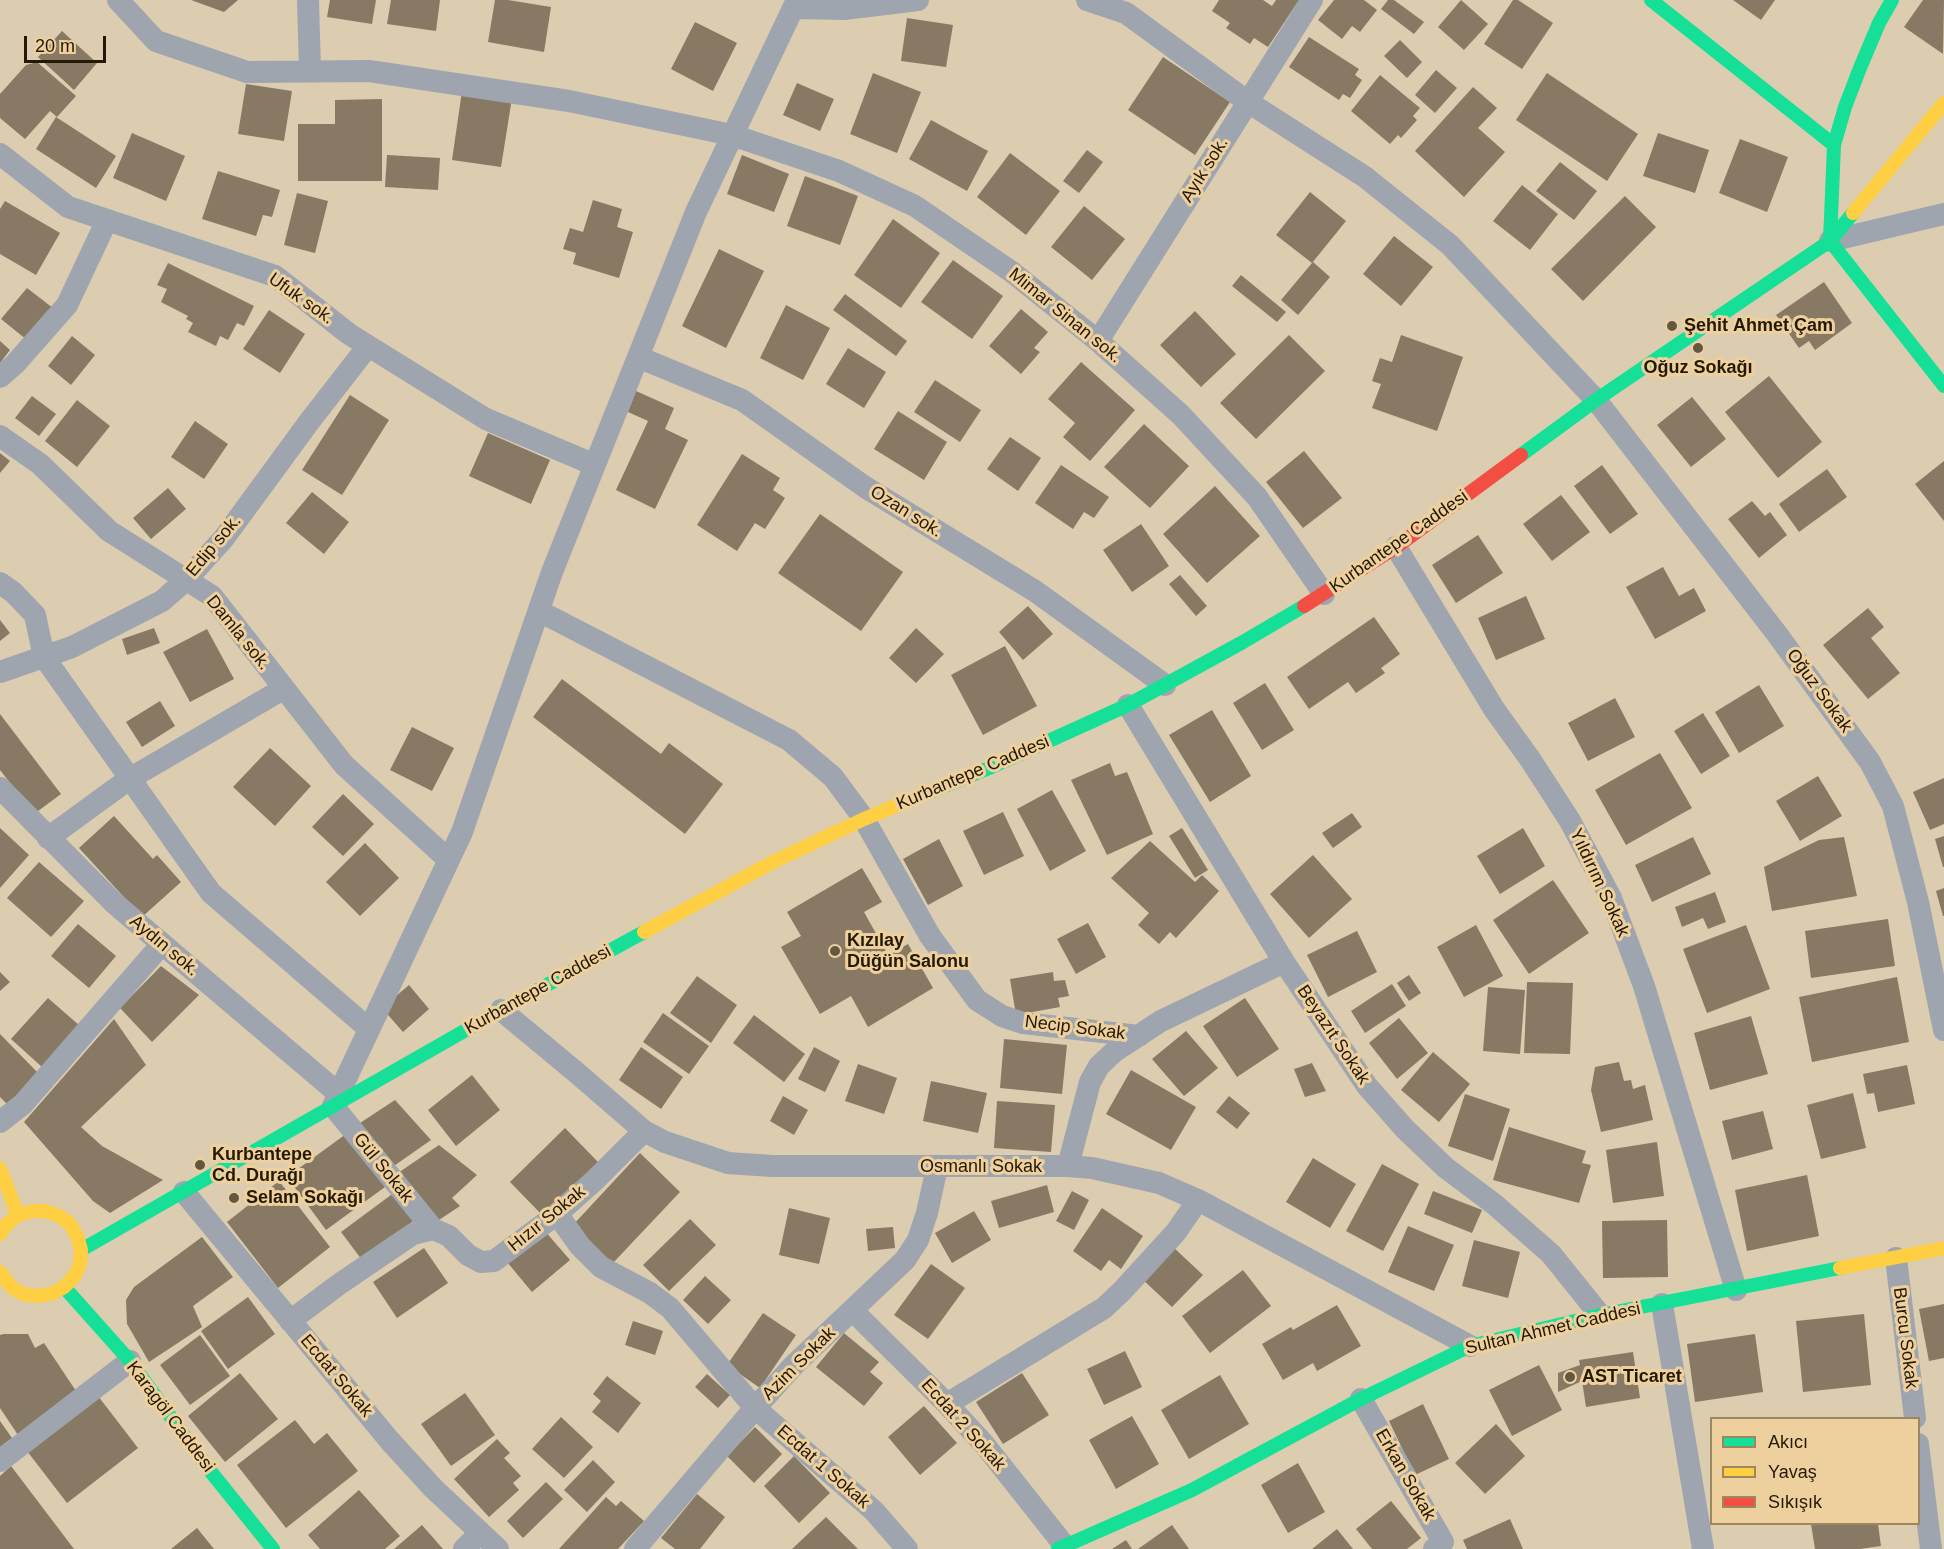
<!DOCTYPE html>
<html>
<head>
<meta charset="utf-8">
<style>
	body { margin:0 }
	#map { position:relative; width:1944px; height:1549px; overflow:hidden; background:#dcccb0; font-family:Helvetica,sans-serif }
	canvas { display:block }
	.legend { position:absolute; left:1710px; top:1417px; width:210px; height:108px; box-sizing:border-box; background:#eed09e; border:2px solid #9d8761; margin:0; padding:8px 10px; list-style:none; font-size:18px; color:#241905 }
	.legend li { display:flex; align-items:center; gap:12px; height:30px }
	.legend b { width:30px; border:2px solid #9d8761 }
	.scale { position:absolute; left:24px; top:36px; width:82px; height:27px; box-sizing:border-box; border:3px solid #241905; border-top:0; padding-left:8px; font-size:18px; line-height:21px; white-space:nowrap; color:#241905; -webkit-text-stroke:4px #eed09e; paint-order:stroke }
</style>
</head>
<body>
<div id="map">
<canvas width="1944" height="1549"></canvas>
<ul class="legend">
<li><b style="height:8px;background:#16e098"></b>Akıcı</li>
<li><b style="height:8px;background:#ffcf43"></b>Yavaş</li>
<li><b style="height:8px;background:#f24e42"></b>Sıkışık</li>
</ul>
<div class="scale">20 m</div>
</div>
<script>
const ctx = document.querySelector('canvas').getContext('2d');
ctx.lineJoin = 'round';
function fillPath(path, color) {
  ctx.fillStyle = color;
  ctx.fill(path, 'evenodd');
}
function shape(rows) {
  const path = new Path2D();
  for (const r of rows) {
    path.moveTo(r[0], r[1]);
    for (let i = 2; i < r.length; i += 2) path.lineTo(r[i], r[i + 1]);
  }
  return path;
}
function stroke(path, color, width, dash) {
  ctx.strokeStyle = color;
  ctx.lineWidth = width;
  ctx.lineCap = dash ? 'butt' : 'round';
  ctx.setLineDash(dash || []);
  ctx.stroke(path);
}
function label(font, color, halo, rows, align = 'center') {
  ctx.font = font + ' Helvetica,sans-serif';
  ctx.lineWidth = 6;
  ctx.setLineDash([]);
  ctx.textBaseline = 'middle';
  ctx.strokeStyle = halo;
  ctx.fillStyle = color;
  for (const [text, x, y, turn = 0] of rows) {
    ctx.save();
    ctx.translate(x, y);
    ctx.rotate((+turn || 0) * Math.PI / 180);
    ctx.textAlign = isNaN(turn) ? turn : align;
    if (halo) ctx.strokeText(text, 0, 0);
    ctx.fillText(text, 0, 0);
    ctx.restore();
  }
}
const building = shape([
	[191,0,238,0,224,12],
	[330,0,376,0,372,24,327,17],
	[391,0,440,0,436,31,387,24],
	[495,0,508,0,551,7,544,52,488,42],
	[1219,0,1263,0,1272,6,1276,0,1299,0,1268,47,1254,38,1250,44,1226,28,1230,23,1212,11],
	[1334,0,1364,0,1377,10,1360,32,1352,26,1342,39,1318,20],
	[1388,0,1394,0,1424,22,1414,34,1381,9],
	[1461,0,1488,24,1464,50,1438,27],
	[1513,0,1518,0,1553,23,1522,69,1484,44],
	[1733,0,1775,0,1761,20],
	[1923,0,1944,0,1943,54,1904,27],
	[907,18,953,25,946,67,901,61],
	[695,22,737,43,713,91,671,69],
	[62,31,97,63,74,90,38,57],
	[1309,37,1359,69,1355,75,1362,80,1350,98,1343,94,1339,100,1289,67],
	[1400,40,1422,62,1407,78,1384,56],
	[1163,57,1230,102,1195,155,1128,110],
	[37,62,76,96,57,117,50,111,25,139,0,118,0,94,26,65],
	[1436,70,1457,88,1435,113,1415,95],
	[873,73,921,92,897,153,850,134],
	[1547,73,1638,134,1607,181,1516,120],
	[1380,75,1420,108,1413,116,1417,120,1401,138,1398,135,1390,144,1351,111],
	[797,83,834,99,820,131,783,115],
	[246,84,292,91,284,141,238,134],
	[1473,87,1497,108,1478,128,1505,152,1464,197,1415,151],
	[462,91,512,98,501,167,452,160],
	[382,99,382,181,298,181,298,124,335,124,335,100],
	[56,117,116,156,96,188,36,149],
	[931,120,988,151,967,191,909,159],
	[132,133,185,156,166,201,113,178],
	[1658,133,1709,150,1695,193,1643,176],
	[1740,139,1788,157,1767,212,1719,193],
	[1087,150,1103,162,1079,193,1063,181],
	[1010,153,1060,191,1026,235,977,197],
	[387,155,440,158,438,190,385,187],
	[742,155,789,174,774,212,727,194],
	[1560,162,1597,191,1574,220,1536,191],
	[218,171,280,190,272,217,263,215,256,236,202,219],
	[805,176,858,196,840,245,787,226],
	[1522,185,1558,214,1530,250,1493,221],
	[1310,192,1346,221,1312,263,1313,262,1330,277,1298,315,1281,300,1312,263,1276,235],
	[297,193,328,201,315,253,284,245],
	[1625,196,1656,227,1583,301,1551,269],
	[593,200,622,209,617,227,633,232,619,278,573,264,576,253,563,249,570,228,583,232],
	[5,201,60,233,36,275,0,254,0,209],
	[1084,206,1125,239,1092,280,1051,247],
	[893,219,940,253,901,308,854,275],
	[1394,236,1433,267,1401,306,1363,274],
	[719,249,764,271,726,348,682,326],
	[953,260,1003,296,972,339,921,302],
	[168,263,254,306,244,326,237,323,228,340,220,336,216,346,188,332,193,323,186,319,188,316,161,302,167,289,157,285],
	[1241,275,1286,312,1277,322,1232,286],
	[1824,282,1852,323,1815,350,1809,341,1799,348,1776,315],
	[27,288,53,308,27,340,1,319],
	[845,294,907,341,896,356,833,310],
	[786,305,830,328,803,380,760,358],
	[1021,309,1048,332,1034,348,1040,352,1021,374,989,346],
	[269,310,305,334,280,373,243,349],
	[1195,311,1236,354,1201,387,1160,345],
	[1289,335,1325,371,1256,439,1220,403],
	[1401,335,1463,357,1437,431,1372,408,1381,384,1372,381,1380,358,1392,362],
	[72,336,95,355,71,385,48,366],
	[0,341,10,350,0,363],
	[848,348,886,372,864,408,826,384],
	[1081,362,1135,410,1090,461,1063,437,1075,423,1048,399],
	[1769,376,1822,442,1778,478,1725,412],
	[935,380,981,410,960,442,914,412],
	[636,391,674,408,665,429,688,440,655,509,616,490,648,421,628,412],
	[350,395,389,420,342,495,302,470],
	[32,396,56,414,39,436,15,418],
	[1692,397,1726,439,1691,467,1657,425],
	[77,400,110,426,77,467,45,441],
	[898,411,947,442,924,480,874,449],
	[195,421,228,444,204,479,171,457],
	[1144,424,1189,466,1150,508,1104,467],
	[488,433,550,460,531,504,469,476],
	[1010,437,1041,458,1018,491,987,469],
	[1304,451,1342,498,1303,528,1266,482],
	[0,453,10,461,0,473],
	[742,454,780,478,773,490,785,498,765,529,755,523,737,551,697,525],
	[1944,461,1944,521,1915,484],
	[1061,465,1109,497,1094,518,1084,512,1073,529,1035,503],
	[1602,465,1638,514,1610,534,1574,486],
	[1827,469,1847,497,1799,532,1779,504],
	[1215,486,1260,536,1207,583,1163,534],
	[168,488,186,509,151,539,133,518],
	[312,492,349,522,324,554,286,523],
	[1561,495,1590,532,1552,561,1523,524],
	[1752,501,1765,516,1770,512,1787,535,1759,558,1728,519],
	[820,514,903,572,861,631,778,573],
	[1141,524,1169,566,1132,592,1103,550],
	[1478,535,1503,573,1456,603,1432,565],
	[1663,567,1679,596,1694,588,1706,611,1655,639,1626,587],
	[1180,575,1207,606,1196,616,1169,584],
	[1526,596,1545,639,1496,660,1478,618],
	[1028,606,1053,634,1023,660,999,632],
	[1868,608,1884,627,1871,638,1900,673,1868,699,1823,645],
	[1374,617,1400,654,1381,668,1385,673,1356,693,1348,682,1309,709,1287,677],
	[0,620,10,633,0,641],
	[154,628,160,643,127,655,122,639],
	[916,628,944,654,916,683,889,658],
	[207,629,234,679,190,702,163,652],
	[1005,646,1037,706,983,735,951,675],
	[562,679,661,754,669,743,723,784,685,834,533,717],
	[1265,683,1294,730,1262,750,1233,703],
	[1759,685,1784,726,1739,753,1715,712],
	[1615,698,1635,737,1588,761,1568,723],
	[160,701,175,726,142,747,126,722],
	[1212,710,1251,776,1210,802,1169,735],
	[1703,713,1730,756,1701,774,1674,731],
	[0,714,61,794,34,814,0,770],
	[412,727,454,748,432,791,390,770],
	[270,748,311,786,275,826,233,787],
	[1660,753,1692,808,1626,845,1595,790],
	[1110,763,1115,776,1127,772,1153,834,1107,855,1071,780],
	[1818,776,1842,816,1800,841,1776,801],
	[1944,778,1944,824,1930,830,1913,792],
	[1052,790,1086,851,1050,871,1017,809],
	[343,794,374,824,343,856,312,827],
	[1003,812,1024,856,984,875,963,831],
	[1352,813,1362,827,1333,848,1322,833],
	[114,816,153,859,157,855,181,882,142,917,79,848],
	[0,828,29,855,0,888],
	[1182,828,1208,870,1195,878,1169,836],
	[1523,828,1545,866,1500,894,1477,856],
	[1944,836,1944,867,1943,867,1935,839],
	[1693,837,1711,874,1652,902,1635,865],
	[1844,837,1857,896,1772,911,1764,867,1819,840],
	[939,839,963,886,928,905,903,859],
	[1150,841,1195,882,1202,875,1219,891,1176,938,1170,932,1159,944,1138,925,1149,913,1111,878],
	[365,843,399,878,360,916,326,882],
	[1313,855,1352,899,1309,938,1270,894],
	[39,862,84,901,51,937,7,898],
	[862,868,882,902,864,912,888,955,908,944,933,988,868,1027,851,996,820,1014,781,947,801,936,787,912],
	[1553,880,1589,933,1529,974,1493,920],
	[1944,888,1944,916,1943,916,1936,891],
	[1715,892,1726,922,1708,929,1703,918,1682,927,1675,907],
	[1888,919,1895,966,1811,978,1805,931],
	[1088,923,1106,957,1076,974,1057,939],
	[78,924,116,956,89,988,51,956],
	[1476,925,1503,976,1464,997,1437,947],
	[1746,925,1770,989,1707,1013,1683,949],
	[1357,931,1377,972,1328,997,1307,955],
	[161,966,199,995,152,1042,120,1008],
	[0,972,10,982,0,991],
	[1053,972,1054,981,1065,980,1069,996,1058,998,1060,1007,1016,1015,1010,979],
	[1409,975,1421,993,1409,1001,1397,983],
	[697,976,737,1005,711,1043,670,1013],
	[1897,977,1909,1042,1812,1062,1799,997],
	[1527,982,1573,983,1570,1054,1524,1053],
	[1392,984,1406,1006,1365,1033,1351,1011],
	[409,985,429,1009,403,1032,382,1008],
	[1488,987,1525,990,1520,1054,1483,1051],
	[48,998,80,1026,42,1067,11,1039],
	[1245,998,1279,1049,1237,1077,1203,1026],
	[663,1013,709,1046,689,1074,643,1042],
	[754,1015,805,1054,784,1082,733,1043],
	[1751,1016,1768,1074,1710,1090,1694,1033],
	[1399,1018,1428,1053,1397,1079,1369,1043],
	[114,1019,146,1065,81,1127,102,1146,163,1180,110,1213,93,1201,24,1122],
	[1186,1031,1218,1068,1184,1096,1152,1059],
	[0,1034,39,1074,8,1105,0,1097],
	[1004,1039,1067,1045,1062,1094,1000,1088],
	[641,1047,683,1077,661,1109,619,1080],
	[814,1047,840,1061,825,1092,798,1079],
	[1433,1052,1470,1084,1439,1122,1401,1090],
	[1619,1062,1624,1081,1631,1080,1633,1089,1645,1085,1653,1120,1601,1132,1591,1090,1595,1067],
	[1312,1063,1326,1091,1305,1097,1294,1069],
	[858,1064,897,1078,884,1114,845,1101],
	[1907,1065,1915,1104,1878,1112,1874,1093,1867,1094,1863,1074],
	[1131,1070,1196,1107,1171,1150,1106,1114],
	[472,1075,500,1110,456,1146,428,1110],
	[931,1081,987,1093,978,1133,923,1121],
	[1853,1093,1866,1148,1821,1159,1807,1105],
	[1465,1094,1510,1109,1493,1161,1448,1146],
	[783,1096,808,1110,794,1135,770,1121],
	[1229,1096,1250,1113,1237,1129,1216,1112],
	[395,1100,431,1140,391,1168,357,1125],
	[997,1101,1055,1105,1051,1152,994,1148],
	[1763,1111,1773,1149,1732,1160,1722,1121],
	[1509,1127,1586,1151,1582,1163,1591,1165,1579,1203,1493,1180],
	[565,1128,598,1162,543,1216,510,1182],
	[346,1134,385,1187,326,1230,287,1177],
	[1657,1142,1664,1196,1613,1203,1606,1150],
	[439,1145,477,1175,452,1198,460,1206,436,1222,398,1173],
	[640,1153,680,1192,612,1264,572,1226],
	[1313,1158,1356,1184,1330,1228,1286,1202],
	[1382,1164,1419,1184,1383,1251,1346,1231],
	[1807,1175,1819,1236,1747,1251,1735,1190],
	[279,1181,330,1247,278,1288,227,1222],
	[1047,1185,1054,1212,999,1228,991,1201],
	[1072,1191,1089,1200,1074,1230,1056,1221],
	[1433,1191,1482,1210,1472,1233,1424,1214],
	[395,1192,416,1219,362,1260,341,1232],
	[789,1208,830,1218,819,1264,779,1255],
	[1102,1208,1143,1236,1121,1269,1109,1260,1101,1271,1073,1251],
	[974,1211,991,1240,952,1263,935,1233],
	[690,1219,716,1245,669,1291,643,1265],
	[1667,1220,1668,1277,1603,1278,1602,1221],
	[1408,1226,1454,1245,1434,1291,1388,1272],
	[893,1227,895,1248,868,1251,866,1229],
	[544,1230,570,1260,532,1292,507,1262],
	[202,1237,233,1277,193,1306,202,1327,149,1362,127,1324,126,1300,134,1287],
	[1474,1240,1520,1252,1508,1298,1462,1286],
	[1172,1246,1203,1275,1172,1307,1141,1278],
	[424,1248,448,1283,397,1318,373,1282],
	[931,1264,965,1288,928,1339,894,1315],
	[1243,1270,1271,1306,1210,1353,1182,1316],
	[705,1276,731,1300,708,1324,683,1300],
	[248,1297,275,1334,228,1369,201,1331],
	[1944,1304,1944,1358,1929,1361,1919,1309],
	[1337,1305,1361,1346,1317,1371,1313,1363,1283,1380,1262,1344,1291,1327,1293,1330],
	[763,1313,796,1335,760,1388,727,1365],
	[1864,1314,1871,1385,1803,1392,1796,1321],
	[633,1321,663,1331,655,1355,625,1345],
	[844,1333,879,1362,870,1372,883,1383,864,1406,816,1367],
	[4,1334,28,1334,35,1348,44,1343,76,1391,18,1435,0,1408,0,1335],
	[1755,1334,1763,1392,1695,1402,1687,1344],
	[200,1335,230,1376,190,1405,160,1365],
	[1125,1351,1142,1387,1104,1405,1087,1369],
	[1633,1352,1640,1398,1586,1407,1582,1381,1558,1392,1558,1373,1580,1365,1579,1360],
	[1539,1365,1562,1410,1512,1436,1489,1390],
	[240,1373,278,1419,225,1462,188,1416],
	[1022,1373,1049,1415,1003,1444,976,1402],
	[707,1374,730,1395,718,1408,695,1387],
	[1220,1375,1249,1424,1189,1459,1161,1410],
	[607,1376,641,1403,618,1433,592,1412,601,1401,593,1394],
	[465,1393,495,1435,451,1466,421,1424],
	[98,1396,138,1448,67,1503,27,1451],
	[1423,1404,1449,1459,1415,1475,1389,1421],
	[924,1406,957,1443,920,1475,888,1437],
	[1132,1416,1159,1464,1116,1489,1089,1440],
	[561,1417,593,1447,564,1478,532,1449],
	[295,1420,314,1444,327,1433,358,1471,286,1528,237,1465],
	[0,1421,12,1438,0,1447],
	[1496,1424,1525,1456,1485,1494,1455,1463],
	[755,1427,782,1454,754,1483,727,1456],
	[497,1439,510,1453,504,1458,521,1476,513,1483,519,1490,489,1517,454,1479],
	[794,1456,830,1493,799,1523,764,1486],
	[593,1460,615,1482,587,1512,564,1490],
	[1298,1463,1325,1512,1288,1533,1261,1485],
	[11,1466,74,1549,0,1549,0,1476],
	[546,1482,563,1499,523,1538,507,1521],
	[359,1490,400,1536,385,1549,320,1549,308,1535],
	[697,1494,725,1517,700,1549,675,1549,661,1538],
	[606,1497,616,1506,621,1501,644,1521,618,1549,559,1549],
	[1391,1501,1421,1538,1407,1549,1372,1549,1356,1529],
	[826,1517,858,1549,792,1549],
	[1510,1519,1523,1549,1467,1549,1463,1540],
	[1811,1524,1878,1524,1881,1546,1860,1549,1815,1549],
	[422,1525,443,1549,394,1549],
	[1172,1525,1189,1549,1138,1549],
	[197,1528,214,1549,171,1549],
	[1337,1529,1353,1549,1312,1549],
	[1126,1540,1132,1549,1112,1549]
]);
const street = shape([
	[118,0,156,41,247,72,369,71,569,101,732,135,839,171,915,206,1012,272,1098,341,1181,415,1257,497,1324,594],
	[308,0,310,71],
	[1087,0,1126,13,1248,102,1365,177,1450,245,1596,400,1777,634,1870,762,1893,806,1918,902,1944,1030],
	[793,8,844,9,918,0],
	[0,154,68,207,275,276,349,334,486,419,595,465],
	[1830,241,1944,214],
	[1098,341,1312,0],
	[638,357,742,400,865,487,1035,591,1165,685],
	[0,377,15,364,67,305,107,220],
	[0,436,40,464,109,531,212,596,344,765,449,860],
	[1396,547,1494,709,1530,759,1570,821,1611,898,1644,986,1736,1290],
	[0,583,13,592,35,615,44,657,211,893,369,1029],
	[539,611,789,740,833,777,864,819,930,936,977,1000,1002,1016,1023,1023,1139,1036],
	[0,672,72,647,162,601,186,580,224,538,309,422,368,346],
	[1128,705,1284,962,1367,1086,1405,1129,1446,1168,1494,1204,1551,1254,1600,1315],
	[0,788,114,903,339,1094],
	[48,838,129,779,283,689],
	[501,1010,577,1073,644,1131,665,1142,728,1163,772,1166,1068,1166,1092,1168,1159,1183,1198,1200,1470,1346],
	[0,1122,23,1104,162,944],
	[1068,1166,1090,1082,1099,1066,1115,1051,1161,1021,1284,962],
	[184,1192,390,1441,433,1488,498,1549],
	[557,1214,580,1246,601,1267,650,1293,670,1308,755,1408,874,1511,907,1549],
	[433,1229,333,1106,462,832,552,572,696,212,797,0],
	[1896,1258,1915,1418],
	[1662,1304,1703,1549],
	[853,1311,947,1404,984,1444,1064,1545],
	[290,1321,338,1285,413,1234,433,1229,449,1236,468,1255,481,1262,494,1261,557,1214,595,1180,644,1131],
	[1361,1399,1443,1542,1434,1549],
	[947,1404,1104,1308,1122,1291,1176,1232,1198,1200],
	[1918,1444,1931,1549],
	[0,1461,130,1361],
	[464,1549,480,1533],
	[635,1549,755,1408,794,1365,905,1260,918,1240,927,1213,937,1167]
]);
const fast = shape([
	[1651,0,1834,145],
	[1830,241,1834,145,1845,107,1860,68,1879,23,1892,0],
	[1830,241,1944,386],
	[1521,455,1596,400,1830,241,1853,213],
	[920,796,989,768,1128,705,1243,642,1304,606],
	[81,1250,501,1010,644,932],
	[64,1287,130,1361,207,1467,273,1549],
	[1058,1549,1192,1490,1361,1399,1470,1346,1600,1315,1840,1268]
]);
const slow = shape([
	[1853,213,1944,103],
	[644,932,773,862,864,819,920,796],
	[0,1169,18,1215],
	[0,1234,7,1224,18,1215,32,1211,45,1211,59,1216,70,1224,77,1236,81,1250,80,1264,74,1277,64,1287,51,1294,38,1296,23,1294,11,1287,0,1272],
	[1840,1268,1944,1248]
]);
const jam = shape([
	[1304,606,1396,547,1521,455]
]);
const markers = [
	[1672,326,6,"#645841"],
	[1698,348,6,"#645841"],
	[835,951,6,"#645841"],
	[200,1165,6,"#645841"],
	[234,1198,6,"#645841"],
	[1570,1377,6,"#645841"]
];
const streetNames = [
	["Ayık sok.",1205,170,-58],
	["Ufuk sok.",301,299,35],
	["Mimar Sinan sok.",1065,316,39],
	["Ozan sok.",906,512,32],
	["Kurbantepe Caddesi",1399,542,-35],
	["Edip sok.",214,546,-50],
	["Damla sok.",238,633,51],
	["Oğuz Sokak",1819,691,54],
	["Kurbantepe Caddesi",973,773,-23],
	["Yıldırım Sokak",1599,883,65],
	["Aydın sok.",164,946,40],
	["Kurbantepe Caddesi",538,990,-29],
	["Necip Sokak",1075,1028,7],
	["Beyazıt Sokak",1333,1035,56],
	["Osmanlı Sokak",981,1167],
	["Gül Sokak",383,1168,51],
	["Hızır Sokak",547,1219,-39],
	["Sultan Ahmet Caddesi",1553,1329,-13],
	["Burcu Sokak",1905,1338,83],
	["Azim Sokak",799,1364,-45],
	["Ecdat Sokak",336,1376,50],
	["Karagöl Caddesi",170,1417,53],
	["Ecdat 2 Sokak",963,1425,48],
	["Ecdat 1 Sokak",823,1467,41],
	["Erkan Sokak",1405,1475,60]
];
const poiNames = [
	["Şehit Ahmet Çam",1684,326],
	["Oğuz Sokağı",1698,368,"center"],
	["Kızılay",847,941],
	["Düğün Salonu",847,962],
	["Kurbantepe",212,1155],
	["Cd. Durağı",212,1176],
	["Selam Sokağı",246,1198],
	["AST Ticaret",1582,1377]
];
fillPath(building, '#887965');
stroke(street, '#9ea5af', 22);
stroke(fast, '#16e098', 14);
stroke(slow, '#ffcf43', 14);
stroke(jam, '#f24e42', 14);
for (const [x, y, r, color] of markers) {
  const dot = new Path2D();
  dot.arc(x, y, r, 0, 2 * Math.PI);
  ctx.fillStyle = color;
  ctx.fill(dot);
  stroke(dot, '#eed09e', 2);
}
label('18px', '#241905', '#eed09e', streetNames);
label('bold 18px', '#241905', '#eed09e', poiNames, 'left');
</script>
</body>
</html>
